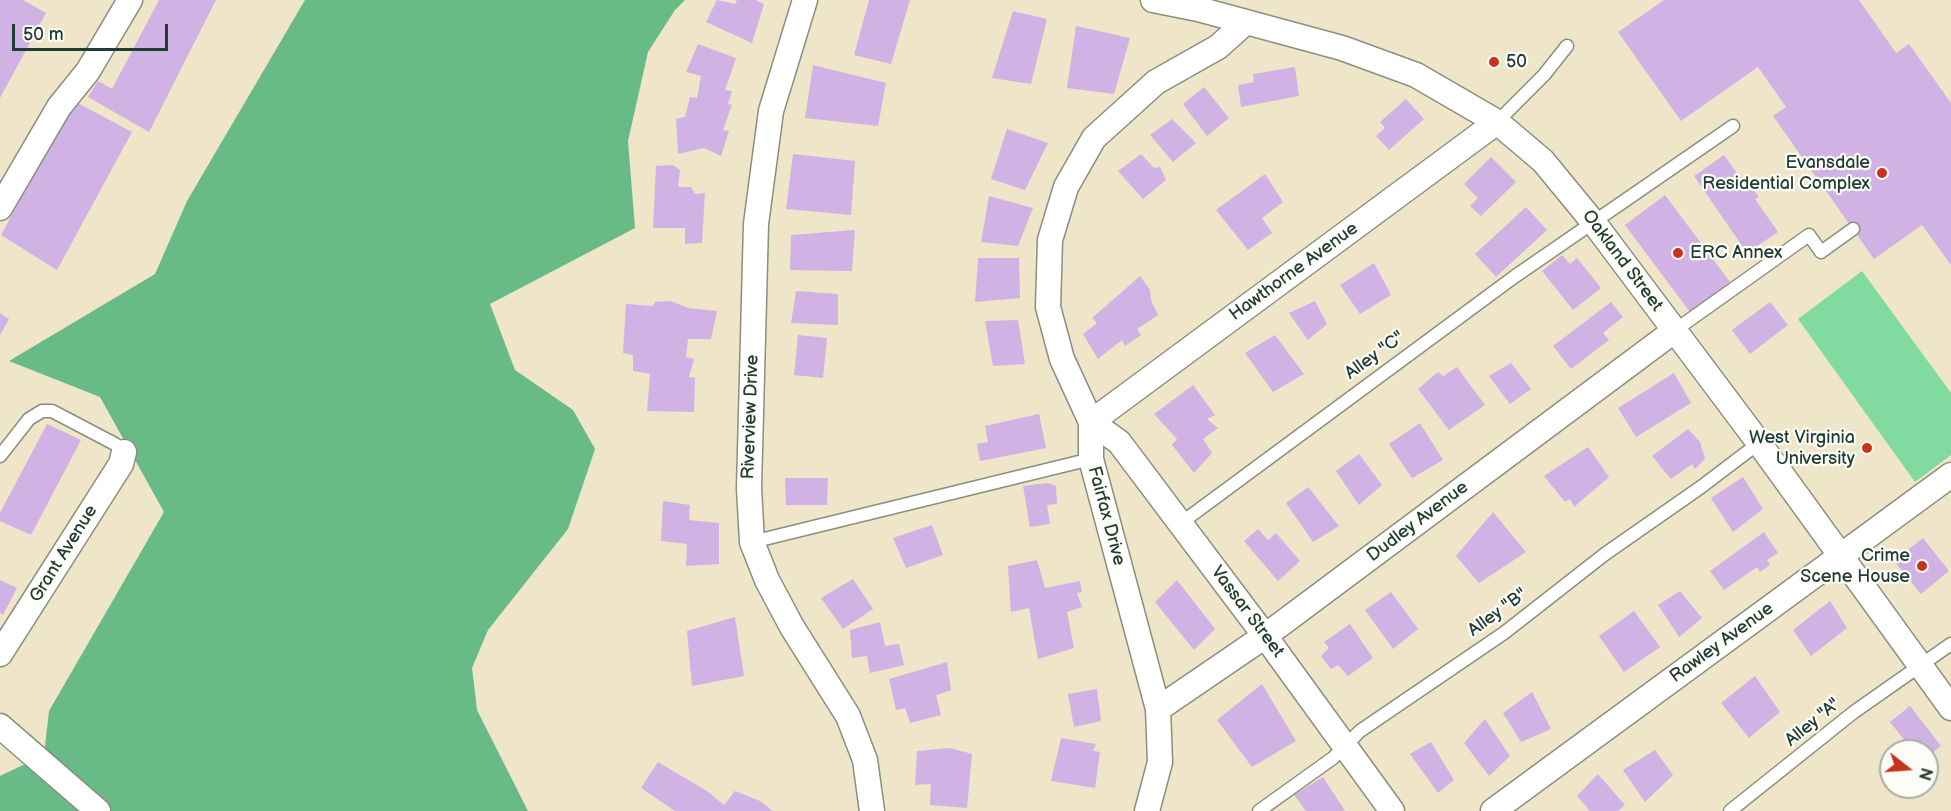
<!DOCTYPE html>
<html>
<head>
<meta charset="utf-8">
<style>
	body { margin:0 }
	#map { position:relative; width:1951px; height:811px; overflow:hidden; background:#efe5c8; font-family:"Balsamiq Sans",sans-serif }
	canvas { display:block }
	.north { position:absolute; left:1879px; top:739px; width:60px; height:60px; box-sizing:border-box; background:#fdfcf7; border:2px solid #a4b0a9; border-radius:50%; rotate:107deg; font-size:16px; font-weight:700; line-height:24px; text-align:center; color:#1f3d34 }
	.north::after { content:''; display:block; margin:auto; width:21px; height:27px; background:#c8321e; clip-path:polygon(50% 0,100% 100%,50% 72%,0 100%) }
	.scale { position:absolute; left:12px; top:24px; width:156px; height:27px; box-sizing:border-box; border:3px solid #1f3d34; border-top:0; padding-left:8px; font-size:18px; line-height:21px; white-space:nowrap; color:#1f3d34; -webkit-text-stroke:4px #fdfcf7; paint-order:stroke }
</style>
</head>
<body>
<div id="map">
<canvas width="1951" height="811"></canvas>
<div class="north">N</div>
<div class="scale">50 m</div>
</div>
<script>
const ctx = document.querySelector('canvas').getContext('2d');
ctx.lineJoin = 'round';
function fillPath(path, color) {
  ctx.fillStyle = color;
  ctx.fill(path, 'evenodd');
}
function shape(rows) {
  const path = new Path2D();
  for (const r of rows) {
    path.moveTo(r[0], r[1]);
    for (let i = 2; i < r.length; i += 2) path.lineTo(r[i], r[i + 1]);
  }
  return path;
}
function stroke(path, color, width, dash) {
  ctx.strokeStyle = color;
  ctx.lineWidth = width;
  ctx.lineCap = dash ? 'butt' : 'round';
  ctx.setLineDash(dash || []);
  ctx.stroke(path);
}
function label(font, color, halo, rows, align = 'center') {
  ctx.font = font + ' "Balsamiq Sans",sans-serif';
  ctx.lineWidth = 4.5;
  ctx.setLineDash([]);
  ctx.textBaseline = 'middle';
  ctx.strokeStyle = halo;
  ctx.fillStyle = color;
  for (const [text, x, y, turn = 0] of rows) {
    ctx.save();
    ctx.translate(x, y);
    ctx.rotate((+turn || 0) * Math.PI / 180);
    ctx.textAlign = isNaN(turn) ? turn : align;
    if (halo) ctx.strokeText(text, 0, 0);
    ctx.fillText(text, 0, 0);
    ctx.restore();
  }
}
const green = shape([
	[1862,271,1951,393,1951,455,1915,482,1798,319]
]);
const forest = shape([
	[305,0,685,0,675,10,648,52,628,141,635,228,490,304,515,370,573,410,595,449,568,529,488,630,472,668,477,710,528,811,0,811,0,776,44,755,49,711,164,512,100,397,9,361,155,274,187,201]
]);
const building = shape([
	[0,0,23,0,46,13,0,98],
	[159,0,216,0,149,132,88,97,98,81,112,89],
	[717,0,735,4,737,0,755,0,764,4,752,43,706,22],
	[869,0,910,0,891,64,854,55],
	[1664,0,1859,0,1896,53,1909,44,1951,103,1951,265,1922,225,1874,259,1773,116,1786,107,1758,67,1681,121,1618,32],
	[1013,11,1047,19,1031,84,992,78],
	[1076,26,1130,38,1114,94,1067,88],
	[698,44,736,58,725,90,732,91,728,104,732,105,723,130,729,131,721,156,704,148,678,154,676,119,685,117,690,97,697,98,701,76,686,72],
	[813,65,886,83,878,126,805,118],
	[1295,67,1299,96,1241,107,1238,85,1254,82,1253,74],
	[1204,87,1229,118,1207,136,1183,104],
	[1406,99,1424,119,1389,150,1376,136,1385,128,1380,122],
	[74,101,132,132,57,270,1,235],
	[1172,119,1196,143,1173,162,1150,135],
	[1007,129,1048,143,1025,190,991,179],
	[793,154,855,161,851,215,786,209],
	[1141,154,1154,168,1160,167,1166,180,1143,199,1118,171],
	[1724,155,1744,183,1747,180,1759,197,1755,199,1778,232,1747,253,1694,176],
	[1491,157,1516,182,1481,216,1470,206,1478,198,1464,184],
	[673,165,680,170,678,187,691,187,695,194,705,193,702,243,685,244,685,228,653,228,656,166],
	[1265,174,1283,202,1262,218,1272,233,1248,250,1216,210],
	[1665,195,1730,282,1690,312,1625,225],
	[989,196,1033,208,1018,246,981,242],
	[1526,207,1547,230,1496,277,1475,254],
	[855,230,852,271,790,270,791,235],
	[1562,255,1570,264,1577,258,1601,288,1573,310,1542,271],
	[978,258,1019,258,1020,298,975,302],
	[1374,263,1391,295,1360,314,1340,285],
	[1140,276,1150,290,1151,300,1158,315,1137,329,1141,335,1125,346,1122,340,1098,359,1083,334,1097,323,1092,318],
	[796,291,838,294,838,325,791,323],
	[671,301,688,308,717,311,711,339,688,339,686,357,694,359,689,377,695,378,694,412,647,411,650,374,633,371,633,355,623,353,626,304,653,306,655,302],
	[1315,301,1327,324,1308,340,1289,313],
	[1611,302,1623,317,1603,333,1609,340,1571,369,1553,346],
	[1770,302,1788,325,1750,354,1732,330],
	[0,313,9,319,0,335],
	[1018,320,1025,364,993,366,985,321],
	[798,335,827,338,823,378,794,375],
	[1275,335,1304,374,1273,392,1245,353],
	[1511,363,1531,389,1510,404,1489,376],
	[1457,367,1485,405,1449,430,1418,389,1438,372,1443,376],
	[1674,373,1691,403,1636,437,1618,408],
	[1193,385,1215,415,1207,419,1218,428,1203,439,1212,453,1194,473,1172,445,1177,439,1154,414],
	[1039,414,1046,448,980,461,977,444,988,442,985,426],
	[1420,423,1443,460,1412,478,1389,444],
	[47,424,81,440,31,535,0,521,0,513],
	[1688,429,1700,442,1705,459,1695,469,1692,464,1671,479,1652,456],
	[1588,447,1609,477,1574,507,1570,499,1565,502,1544,476],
	[1359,454,1382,485,1359,505,1336,471],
	[1743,477,1763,509,1733,532,1711,498],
	[785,478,828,478,827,505,786,505],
	[1048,483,1056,486,1057,504,1047,505,1050,524,1030,527,1023,486],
	[1308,487,1339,526,1313,542,1286,503],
	[663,501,690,505,689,520,719,523,719,564,686,566,687,544,661,541],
	[1493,512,1526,552,1479,583,1456,556],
	[932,525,943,555,906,568,893,538],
	[1258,529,1268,540,1276,533,1300,561,1278,581,1244,541],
	[1764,532,1778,553,1767,560,1770,565,1760,572,1757,567,1724,590,1710,571],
	[1923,538,1949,571,1921,594,1894,561],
	[1037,560,1045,588,1080,581,1082,592,1077,593,1082,607,1067,612,1074,648,1038,659,1029,608,1011,612,1008,566],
	[853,579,873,609,843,629,821,598],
	[0,580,17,588,3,615,0,613],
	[1177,580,1215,629,1194,650,1155,602],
	[1680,591,1702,618,1679,637,1658,605],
	[1391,592,1418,629,1393,649,1365,610],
	[1830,601,1847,628,1811,656,1793,630],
	[1634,611,1660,647,1624,672,1599,636],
	[735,617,744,676,692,686,687,631],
	[880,622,885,646,899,644,904,665,870,673,867,656,852,658,850,630],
	[1350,624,1373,658,1348,676,1338,665,1331,669,1321,656,1329,648,1324,642],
	[947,662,951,690,936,695,941,715,910,723,905,708,896,710,889,679],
	[1755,676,1780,712,1749,738,1721,703],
	[1262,684,1296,741,1252,767,1217,720],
	[1097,689,1101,721,1074,727,1068,694],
	[1532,692,1551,729,1521,742,1503,713],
	[1910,706,1941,746,1927,757,1927,751,1913,751,1890,722],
	[1485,719,1510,756,1489,776,1464,743],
	[1061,738,1096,744,1093,751,1100,752,1095,788,1051,781],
	[1431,742,1454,780,1438,793,1410,754],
	[950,748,972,754,967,808,930,805,931,784,915,785,917,751],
	[1655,750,1673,775,1645,802,1623,770],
	[658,762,707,791,724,805,735,791,760,801,773,811,675,811,641,788],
	[1598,774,1625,805,1618,811,1590,811,1577,796],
	[1323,777,1345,811,1306,811,1294,795]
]);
const service = shape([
	[1497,122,1544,75,1567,46],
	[1674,331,1809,235,1821,252,1853,229],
	[0,456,29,419,42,411,52,411,115,444,124,452],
	[1181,523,1514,277,1733,126],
	[752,542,1091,459],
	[1259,811,1333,758,1360,731,1504,633,1605,554,1701,487,1759,443],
	[1730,811,1854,712,1951,644]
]);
const minor = shape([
	[805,0,771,111,756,224,749,488,752,542,767,580,792,627,848,716,865,760,872,811],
	[1153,0,1198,9,1342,48,1416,75,1497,122,1543,161,1594,223,1759,443,1951,708],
	[0,208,59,107,88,71,130,0],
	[0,654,121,464,124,452],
	[1158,709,1265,636,1674,331],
	[0,726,98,811],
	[1147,811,1160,762,1158,709,1091,459,1091,422,1062,359,1048,307,1050,240,1066,187,1094,138,1156,82,1218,47,1246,22],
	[1392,811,1265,636,1119,442,1091,422,1497,122],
	[1493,811,1951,475]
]);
const markers = [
	[1494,62,6,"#c8321e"],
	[1882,173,6,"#c8321e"],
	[1678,253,6,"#c8321e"],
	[1867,448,6,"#c8321e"],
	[1922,566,6,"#c8321e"]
];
const poiNames = [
	["50",1506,62,"left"],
	["Evansdale",1870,163],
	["Residential Complex",1870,184],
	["ERC Annex",1690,253,"left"],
	["West Virginia",1855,438],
	["University",1855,459],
	["Crime",1910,556],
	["Scene House",1910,577]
];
const streetNames = [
	["Oakland Street",1622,261,53],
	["Hawthorne Avenue",1294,272,-36],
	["Alley \"C\"",1375,356,-36],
	["Riverview Drive",751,417,-88],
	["Fairfax Drive",1106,516,75],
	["Dudley Avenue",1418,522,-37],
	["Grant Avenue",64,554,-58],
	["Vassar Street",1247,612,53],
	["Alley \"B\"",1498,613,-36],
	["Rawley Avenue",1722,643,-36],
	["Alley \"A\"",1813,723,-39]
];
fillPath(green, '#81daa0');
fillPath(forest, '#68ba86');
fillPath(building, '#d0b2e5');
stroke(service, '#87917e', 15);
stroke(minor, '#87917e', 27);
stroke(service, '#fff', 12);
stroke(minor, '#fff', 24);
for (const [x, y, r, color] of markers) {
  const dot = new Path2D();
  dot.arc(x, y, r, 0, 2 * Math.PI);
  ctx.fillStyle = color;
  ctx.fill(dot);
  stroke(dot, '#fdfcf7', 2);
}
label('18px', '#1f3d34', '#fdfcf7', poiNames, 'right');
label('18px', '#1f3d34', '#fdfcf7', streetNames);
</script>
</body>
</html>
